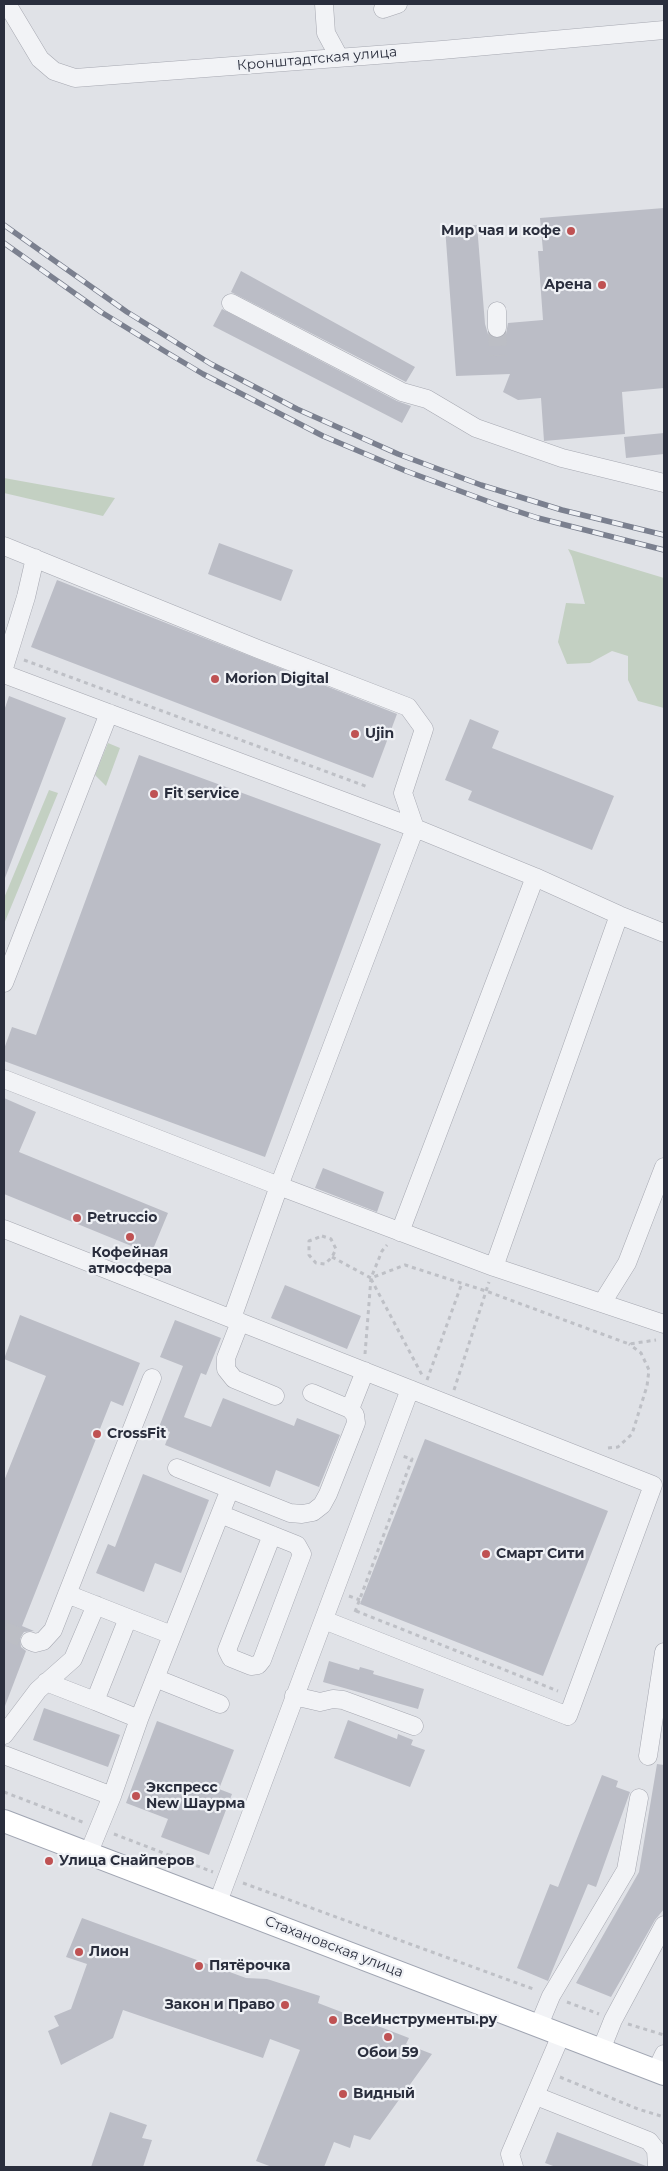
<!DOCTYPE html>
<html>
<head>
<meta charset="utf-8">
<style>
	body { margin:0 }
	#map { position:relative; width:668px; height:2171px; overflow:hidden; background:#e0e2e7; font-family:Montserrat,sans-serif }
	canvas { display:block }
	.frame { position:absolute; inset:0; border:5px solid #2a2e3d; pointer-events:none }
</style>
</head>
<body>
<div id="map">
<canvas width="668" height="2171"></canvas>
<div class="frame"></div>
</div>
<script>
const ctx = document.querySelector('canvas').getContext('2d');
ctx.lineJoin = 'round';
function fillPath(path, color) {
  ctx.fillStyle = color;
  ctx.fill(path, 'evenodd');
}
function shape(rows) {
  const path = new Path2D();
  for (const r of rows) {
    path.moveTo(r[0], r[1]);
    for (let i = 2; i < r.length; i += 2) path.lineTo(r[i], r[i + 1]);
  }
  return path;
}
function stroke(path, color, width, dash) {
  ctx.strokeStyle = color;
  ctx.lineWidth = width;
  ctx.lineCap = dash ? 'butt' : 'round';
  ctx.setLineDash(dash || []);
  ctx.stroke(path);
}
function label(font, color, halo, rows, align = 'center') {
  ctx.font = font + ' Montserrat,sans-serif';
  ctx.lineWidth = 4.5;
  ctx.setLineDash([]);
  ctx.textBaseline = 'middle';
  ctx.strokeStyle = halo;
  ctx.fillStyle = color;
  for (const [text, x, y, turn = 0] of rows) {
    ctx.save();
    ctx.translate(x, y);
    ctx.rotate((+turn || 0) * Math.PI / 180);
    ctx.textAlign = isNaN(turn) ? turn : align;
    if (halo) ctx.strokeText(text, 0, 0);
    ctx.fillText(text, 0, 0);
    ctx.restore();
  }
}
const green = shape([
	[4,478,115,498,103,516,4,493],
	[568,549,664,578,664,708,638,701,628,680,628,656,612,651,590,663,567,664,558,642,566,603,585,604,572,557],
	[108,743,120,748,106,786,95,775],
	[49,790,58,793,4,924,4,898]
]);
const building = shape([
	[664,208,664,388,622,392,625,434,544,441,541,398,518,400,503,392,510,374,456,376,445,227,477,225,485,324,488,334,497,339,506,334,508,323,543,320,538,251,543,251,540,218],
	[241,271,415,367,406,382,231,292],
	[222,309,397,401,411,406,402,423,213,326],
	[664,433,664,454,626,458,624,437],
	[219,543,293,570,281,601,208,574],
	[57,580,397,714,373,778,31,647],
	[9,696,66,718,5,878,4,711],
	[470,719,499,731,492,748,614,796,592,850,468,800,472,791,445,780],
	[139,755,381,844,265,1157,4,1061,4,1049,12,1027,36,1035],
	[4,1098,36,1112,19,1152,168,1213,151,1254,4,1194],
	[323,1168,384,1192,377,1212,315,1188],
	[285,1285,361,1316,347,1349,271,1318],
	[20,1315,140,1363,123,1406,111,1401,22,1626,34,1631,24,1632,20,1638,21,1647,26,1651,5,1706,4,1481,46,1376,4,1359],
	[175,1320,221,1338,206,1375,201,1373,184,1417,211,1427,223,1398,294,1426,297,1418,340,1435,319,1487,276,1470,270,1487,165,1445,170,1432,159,1427,183,1366,160,1357],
	[425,1439,608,1511,543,1676,360,1604],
	[143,1474,209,1500,181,1573,155,1563,144,1592,96,1573,108,1544,115,1547],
	[329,1661,359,1670,360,1667,374,1671,373,1674,424,1689,418,1709,323,1682],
	[44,1708,120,1735,108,1767,33,1740],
	[348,1720,397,1739,398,1734,413,1740,411,1745,425,1750,410,1787,334,1758],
	[157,1721,234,1750,219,1789,232,1794,209,1855,161,1837,168,1819,126,1803],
	[657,1764,664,1765,664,1909,655,1920,611,1997,576,1983,639,1872],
	[602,1775,618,1781,616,1787,630,1792,596,1887,588,1884,548,1981,517,1968,550,1884,558,1887],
	[82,1918,246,1978,267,1979,320,1996,318,2003,409,2038,406,2044,432,2054,370,2140,354,2135,350,2148,334,2142,324,2167,272,2167,256,2161,300,2050,270,2039,263,2058,123,2010,113,2038,61,2065,48,2031,59,2026,54,2016,71,2009,87,1964,66,1957],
	[110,2112,147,2125,142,2138,152,2140,143,2167,91,2167],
	[557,2132,646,2166,646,2167,556,2167,545,2163]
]);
const minorTunnel = shape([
	[497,328,498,356],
	[4,1631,30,1641]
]);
const path = shape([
	[24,660,368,787],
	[322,1236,331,1239,336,1249,332,1257,325,1264,316,1263,309,1255,309,1241,322,1236],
	[332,1257,371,1278,405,1265,486,1291,629,1344,656,1340],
	[371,1279,422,1375],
	[365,1354,371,1278,382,1251,387,1245],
	[427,1380,462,1283],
	[454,1390,489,1282],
	[608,1448,618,1447,632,1434,647,1386,649,1370,641,1353,629,1344],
	[349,1596,360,1600],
	[356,1611,558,1691],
	[355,1612,412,1459,402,1456],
	[4,1792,85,1823],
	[114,1834,213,1872],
	[243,1883,536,1990],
	[567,2002,599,2014],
	[628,2024,664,2035],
	[560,2077,638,2109,664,2117]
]);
const minor = shape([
	[7,4,40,59,54,71,75,78,442,50,664,30],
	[324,4,326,33,339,57],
	[383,9,398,4],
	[231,303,402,392,427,399,476,428,562,458,664,483],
	[497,311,497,328],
	[4,546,258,649,408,707,424,729,403,793,415,828,279,1186,4,1079],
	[4,668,26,597,35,558],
	[4,674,415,828,535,877,619,915,494,1267],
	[619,915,664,933],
	[4,983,109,713],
	[4,1229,653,1485,568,1716,324,1620],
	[400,1232,535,877],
	[602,1303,627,1263,664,1167],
	[232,1318,279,1186,494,1267,664,1324],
	[240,1322,226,1358,226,1369,234,1379,275,1396],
	[312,1393,350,1409,365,1371],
	[177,1468,290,1513,302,1514,313,1512,322,1505,328,1494,356,1423,355,1415,350,1409],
	[220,1514,272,1535,297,1545,302,1554,262,1660,258,1665,251,1666,231,1658,227,1650,272,1535],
	[67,1594,128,1618,95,1701,139,1719],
	[128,1618,172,1635],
	[30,1641,35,1643,43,1641,53,1630,152,1378],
	[155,1678,220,1704],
	[46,1682,95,1701],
	[294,1696,320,1702,333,1699,343,1700,414,1726],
	[4,1735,38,1690,73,1659,96,1605],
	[4,1755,112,1796],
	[648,1756,664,1652],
	[89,1852,112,1796,139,1719,230,1489],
	[218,1902,410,1389],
	[539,2025,551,1996,626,1870,639,1798],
	[601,2050,613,2020,664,1925],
	[656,2071,664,2054],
	[536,2096,649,2141,656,2150,657,2167],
	[514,2167,510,2154,561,2035]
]);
const major = shape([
	[4,1821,664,2074]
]);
const rail = shape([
	[4,225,127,312,211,364,297,409,398,454,481,485,562,510,664,535],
	[4,243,101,312,166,352,203,374,323,436,406,471,495,504,538,518,664,550]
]);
const markers = [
	[571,231,5,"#bf5253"],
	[602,285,5,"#bf5253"],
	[215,679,5,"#bf5253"],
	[355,734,5,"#bf5253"],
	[154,794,5,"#bf5253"],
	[77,1218,5,"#bf5253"],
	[130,1237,5,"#bf5253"],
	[97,1434,5,"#bf5253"],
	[486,1554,5,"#bf5253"],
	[136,1796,5,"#bf5253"],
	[49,1861,5,"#bf5253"],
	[79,1952,5,"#bf5253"],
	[199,1966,5,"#bf5253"],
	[285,2005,5,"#bf5253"],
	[333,2020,5,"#bf5253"],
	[388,2037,5,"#bf5253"],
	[343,2094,5,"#bf5253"]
];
const streetNames = [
	["Кронштадтская улица",317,59,-5],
	["Стахановская улица",334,1947,21]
];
const poiNames = [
	["Мир чая и кофе",561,231,"right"],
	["Арена",592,285,"right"],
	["Morion Digital",225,679],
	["Ujin",365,734],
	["Fit service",164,794],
	["Petruccio",87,1218],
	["Кофейная",130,1253,"center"],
	["атмосфера",130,1269,"center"],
	["CrossFit",107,1434],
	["Смарт Сити",496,1554],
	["Экспресс",146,1788],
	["New Шаурма",146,1804],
	["Улица Снайперов",59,1861],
	["Лион",89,1952],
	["Пятёрочка",209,1966],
	["Закон и Право",275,2005,"right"],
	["ВсеИнструменты.ру",343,2020],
	["Обои 59",388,2053,"center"],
	["Видный",353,2094]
];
fillPath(green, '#c3d0c2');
fillPath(building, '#bbbdc6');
stroke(minorTunnel, '#bcbec5', 18, [18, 9]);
stroke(minor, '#a6a8b1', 19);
stroke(major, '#a0a5b2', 24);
stroke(path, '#bec0c6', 3, [4, 4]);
stroke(minor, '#f2f3f6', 18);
stroke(major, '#fff', 22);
stroke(rail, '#7b808f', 5.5);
stroke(rail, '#eff1f5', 4, [11]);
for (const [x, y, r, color] of markers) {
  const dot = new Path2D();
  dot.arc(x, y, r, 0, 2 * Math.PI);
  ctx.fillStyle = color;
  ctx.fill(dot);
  stroke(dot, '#eff1f5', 2);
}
label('14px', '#2a2e3d', '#eff1f5', streetNames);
label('bold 14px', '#2a2e3d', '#eff1f5', poiNames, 'left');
</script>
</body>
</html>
